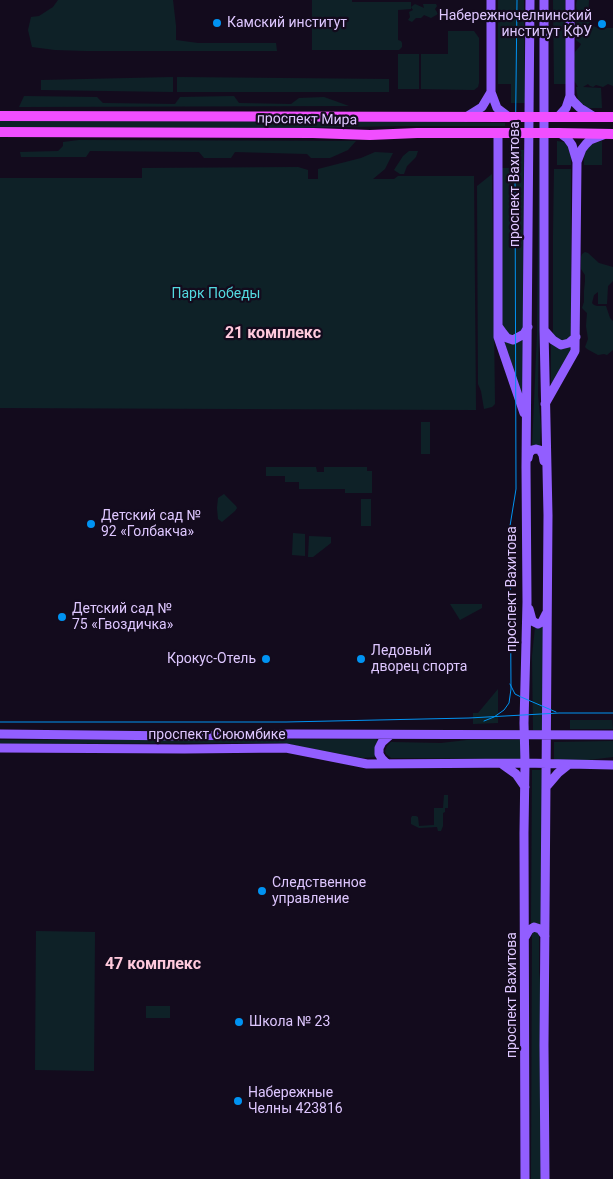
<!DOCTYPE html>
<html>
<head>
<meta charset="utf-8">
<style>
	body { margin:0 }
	canvas { display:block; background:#130b1d }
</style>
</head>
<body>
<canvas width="613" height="1179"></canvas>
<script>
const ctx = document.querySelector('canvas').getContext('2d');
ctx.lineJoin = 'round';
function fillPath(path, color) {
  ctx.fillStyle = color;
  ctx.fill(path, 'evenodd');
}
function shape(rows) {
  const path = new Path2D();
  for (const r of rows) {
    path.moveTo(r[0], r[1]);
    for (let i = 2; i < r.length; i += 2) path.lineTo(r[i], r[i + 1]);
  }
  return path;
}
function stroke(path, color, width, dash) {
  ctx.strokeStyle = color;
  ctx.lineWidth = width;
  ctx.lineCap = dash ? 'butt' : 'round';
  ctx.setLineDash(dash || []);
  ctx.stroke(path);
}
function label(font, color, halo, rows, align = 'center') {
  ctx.font = font + ' Roboto,sans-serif';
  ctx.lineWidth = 4.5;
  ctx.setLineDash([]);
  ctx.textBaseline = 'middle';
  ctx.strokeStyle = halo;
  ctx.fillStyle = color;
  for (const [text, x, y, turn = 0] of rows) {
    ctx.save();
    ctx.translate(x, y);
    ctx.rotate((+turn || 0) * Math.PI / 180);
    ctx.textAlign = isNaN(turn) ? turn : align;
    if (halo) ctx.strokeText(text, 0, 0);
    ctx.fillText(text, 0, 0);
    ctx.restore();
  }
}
const green = shape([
	[58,0,173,0,176,26,176,40,198,43,276,43,277,51,86,51,55,50,32,47,28,30,31,17,39,16,53,7],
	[312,0,352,0,352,2,411,2,411,7,415,4,424,8,423,4,436,4,437,6,435,9,438,14,431,18,424,15,421,18,416,18,412,22,408,20,410,17,409,12,413,10,411,7,411,9,398,10,398,40,401,41,402,43,402,47,399,50,312,50],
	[498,0,524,0,525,103,511,103,511,84,498,84],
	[553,0,565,0,566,84,554,84],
	[577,0,589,0,588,17,591,25,598,28,613,28,613,86,608,84,603,87,596,85,593,87,590,86,588,84,583,87,601,88,602,108,587,108,582,105,578,100,576,87,578,87,573,79,575,65,574,57,575,52,580,46,581,44,576,40,577,34,575,28,577,25,575,20,577,13,576,5],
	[448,31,474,31,479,38,479,83,478,87,474,90,421,89,421,54,448,54],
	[398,54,419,54,419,89,398,89],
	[173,77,173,92,41,90,41,80],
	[177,77,389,79,389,92,177,92],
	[24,96,97,97,103,103,175,104,180,97,234,96,239,103,291,104,299,98,324,97,349,106,19,107],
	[0,120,397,121,505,123,505,126,402,126,294,128,0,127],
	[79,140,356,141,348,150,330,158,311,158,307,154,235,152,231,158,204,158,199,152,90,151,86,157,21,157,20,152,58,151,63,146,63,142],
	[539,140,541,140,538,395,541,426,540,447,532,447,537,334],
	[557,141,564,142,568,145,571,149,571,165,557,165],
	[602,141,602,165,584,165,584,153,586,149,592,144],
	[511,150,524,150,523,400,502,335,502,168,511,168],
	[409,151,418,151,416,157,407,166,404,174,400,174,394,170,403,156],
	[375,152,393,153,385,169,373,179,394,179,398,176,474,176,476,410,0,408,0,178,142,178,142,168,298,167,308,170,308,179,318,179,318,169,361,158],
	[554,169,571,169,571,336,566,341,561,342,553,334,553,235],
	[492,174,495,404,492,407,484,409,481,391,478,384,477,186],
	[585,252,588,253,599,263,613,267,613,281,608,286,607,304,598,304,598,292,594,295,592,303,594,305,597,306,606,306,610,318,613,321,613,350,607,355,604,354,598,355,587,349,585,347,588,339,586,326,587,313,582,308,584,302,584,291,585,281,585,275,581,269,581,257,582,254],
	[551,343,563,348,573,347,551,386],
	[421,422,430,422,430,454,421,454],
	[266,467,316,467,317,472,324,472,324,467,367,467,367,471,372,471,372,493,345,493,345,489,299,489,299,482,285,482,285,476,266,476],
	[224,494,236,506,237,508,235,511,222,522,218,519,217,508,218,498],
	[361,499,371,499,371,526,361,526],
	[293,533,305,534,305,556,292,555],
	[309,536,331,537,331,543,313,557,308,557],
	[450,604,482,604,482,608,460,620],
	[543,626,543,730,533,730,532,656,535,627],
	[498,689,498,723,473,724,473,713,478,713],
	[612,717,613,729,570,729,570,720,612,720],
	[376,739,377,740,378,743,377,757,362,758,282,743,0,744,0,740],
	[467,740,521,740,521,759,391,758,386,754,385,751,387,746,391,742,441,743],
	[613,741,613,757,580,761,554,760,554,742],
	[532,770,543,770,542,926,537,923,531,926],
	[444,795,448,795,448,808,445,808,445,812,443,813,443,826,441,831,438,831,437,827,419,828,411,824,411,818,412,816,416,816,418,817,419,826,434,825,434,808,443,808],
	[36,931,95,932,94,1071,35,1070],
	[534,932,537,932,539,935,539,972,542,994,541,1179,531,1179,532,934],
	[146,1006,170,1006,170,1018,146,1018]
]);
const secondary = shape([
	[491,0,491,92,497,108,509,117],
	[544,0,544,330,548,515,544,1045,545,1179],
	[570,96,573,101,580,108,593,116],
	[466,117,482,107,491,92],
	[558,117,566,108,570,96,570,0],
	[498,133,498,337,524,413],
	[577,162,582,149,586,144,590,140,603,135],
	[498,326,503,333,507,338,513,340,524,334,528,327],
	[544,330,553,340,561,345,569,343,576,337],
	[545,404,575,351,577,162,572,145,567,138,560,133],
	[528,458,529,453,532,450,536,449,540,450,543,455,544,461],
	[529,609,532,620,534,622,538,624,542,622,546,614],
	[0,734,183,736,290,734,613,735],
	[0,748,184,749,286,748,367,764,525,763,613,765],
	[387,764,382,759,379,754,379,748,382,742,390,735],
	[502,764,516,774,525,787],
	[546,787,558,773,568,765],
	[525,937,529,930,534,927,540,929,545,936],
	[525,1179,524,833,525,763,524,723,527,602,526,467,530,0]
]);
const primary = shape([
	[0,116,509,117],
	[556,117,613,117],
	[0,132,313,133,370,135,417,133,509,133],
	[557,133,613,134]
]);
const tram = shape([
	[510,684,515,694,521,697,556,712],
	[484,721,494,717,504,710,509,703,511,689,510,526,516,489,515,172,517,0],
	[0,722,286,722,469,718,559,713,613,713]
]);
const primaryBridge = shape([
	[509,117,556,117],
	[509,133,557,133]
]);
const markers = [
	[217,23,5,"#0093f2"],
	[602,24,5,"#0093f2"],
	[91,524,5,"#0093f2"],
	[62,617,5,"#0093f2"],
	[266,659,5,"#0093f2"],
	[361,659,5,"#0093f2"],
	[262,891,5,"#0093f2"],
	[239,1022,5,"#0093f2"],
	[238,1101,5,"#0093f2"]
];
const poiNames = [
	["Набережночелнинский",592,16,"right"],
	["институт КФУ",592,32,"right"],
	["Камский институт",227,23],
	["Детский сад №",101,516],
	["92 «Голбакча»",101,532],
	["Детский сад №",72,609],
	["75 «Гвоздичка»",72,625],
	["Ледовый",371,651],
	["дворец спорта",371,667],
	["Крокус-Отель",256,659,"right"],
	["Следственное",272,883],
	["управление",272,899],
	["Школа № 23",249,1022],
	["Набережные",248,1093],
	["Челны 423816",248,1109]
];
const streetNames = [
	["проспект Мира",307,120,1],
	["проспект Вахитова",515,184,-90],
	["проспект Вахитова",512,589,-90],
	["проспект Сююмбике",217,735],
	["проспект Вахитова",512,995,-90]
];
const parkNames = [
	["Парк Победы",216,294]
];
const quarterNames = [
	["21 комплекс",273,334],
	["47 комплекс",153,965]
];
fillPath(green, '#0e2127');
stroke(secondary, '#925eff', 9);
stroke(primary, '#f14eff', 10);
stroke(tram, '#0093f2', 1);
stroke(primaryBridge, '#f14eff', 10);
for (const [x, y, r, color] of markers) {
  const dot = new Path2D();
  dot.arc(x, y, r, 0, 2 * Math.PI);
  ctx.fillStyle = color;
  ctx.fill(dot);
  stroke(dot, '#130b1d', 2);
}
label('14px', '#dec7ff', '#130b1d', poiNames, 'left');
label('14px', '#dec7ff', '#130b1d', streetNames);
label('14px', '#53d9e0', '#130b1d', parkNames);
label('bold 16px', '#ffc9dc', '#130b1d', quarterNames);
</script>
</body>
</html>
